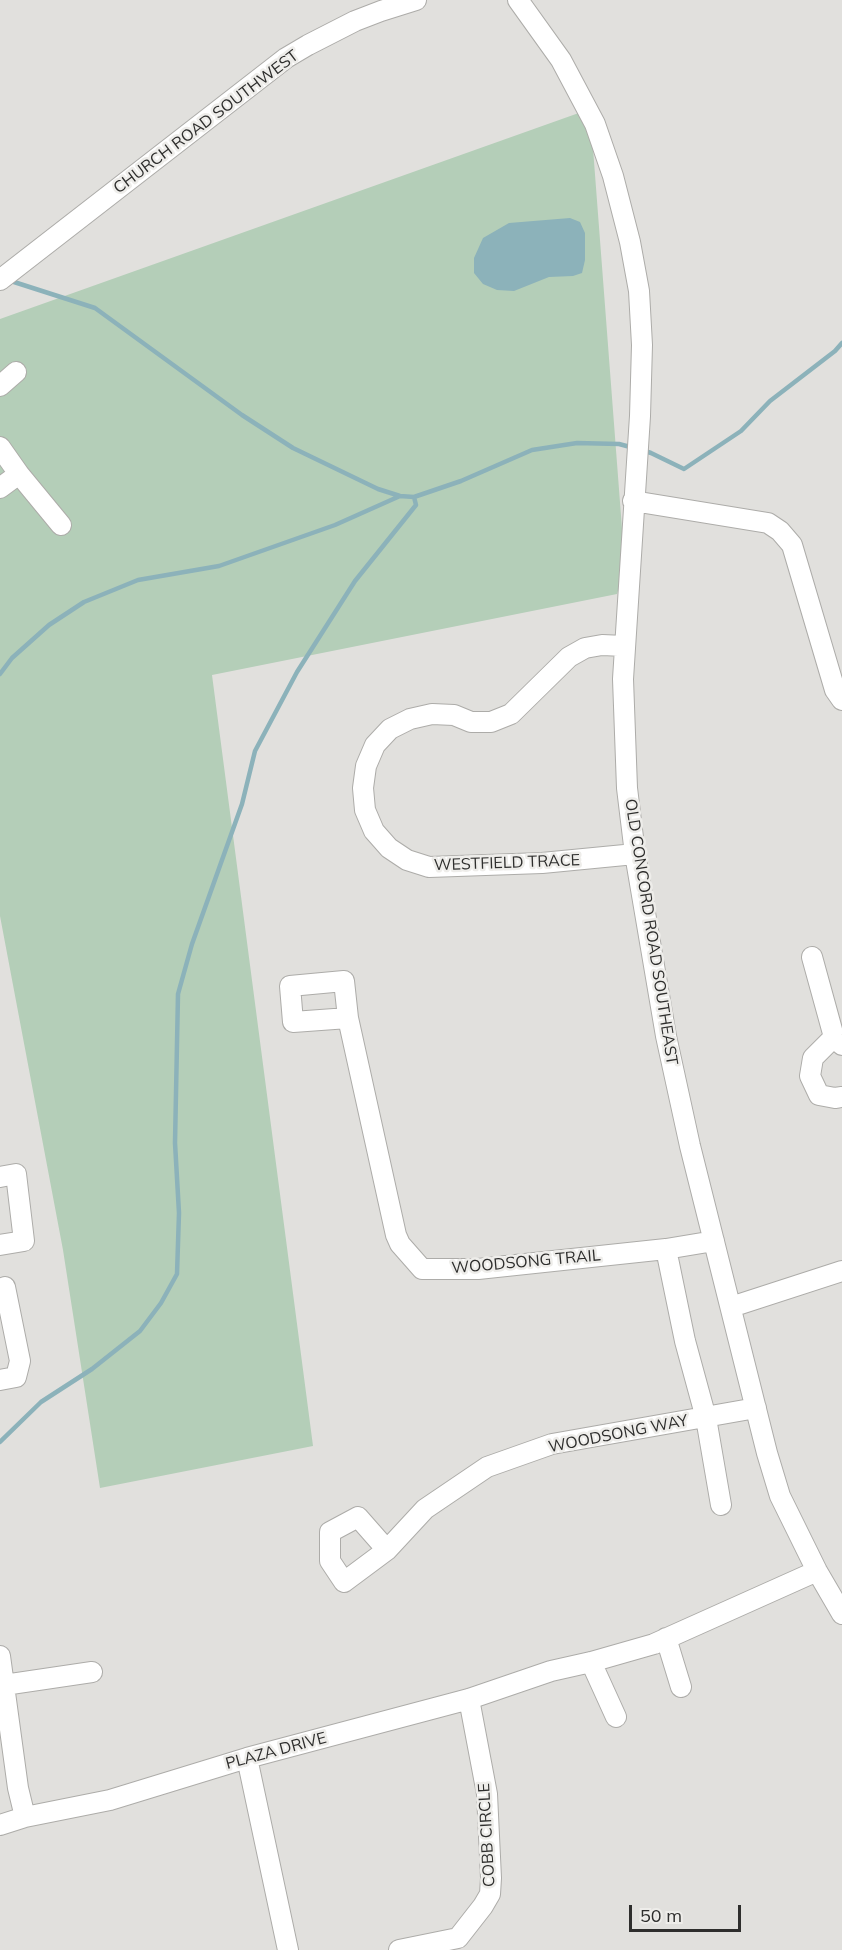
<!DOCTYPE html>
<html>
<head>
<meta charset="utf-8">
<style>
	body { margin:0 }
	#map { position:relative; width:842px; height:1950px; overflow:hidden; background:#e1e0dd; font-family:Mulish,sans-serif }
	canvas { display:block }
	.scale { position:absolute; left:629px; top:1905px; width:112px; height:27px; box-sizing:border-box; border:3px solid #2e2e2d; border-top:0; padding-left:8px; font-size:18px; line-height:21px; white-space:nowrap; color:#2e2e2d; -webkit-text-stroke:4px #eeedea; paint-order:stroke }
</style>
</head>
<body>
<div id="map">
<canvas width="842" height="1950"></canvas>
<div class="scale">50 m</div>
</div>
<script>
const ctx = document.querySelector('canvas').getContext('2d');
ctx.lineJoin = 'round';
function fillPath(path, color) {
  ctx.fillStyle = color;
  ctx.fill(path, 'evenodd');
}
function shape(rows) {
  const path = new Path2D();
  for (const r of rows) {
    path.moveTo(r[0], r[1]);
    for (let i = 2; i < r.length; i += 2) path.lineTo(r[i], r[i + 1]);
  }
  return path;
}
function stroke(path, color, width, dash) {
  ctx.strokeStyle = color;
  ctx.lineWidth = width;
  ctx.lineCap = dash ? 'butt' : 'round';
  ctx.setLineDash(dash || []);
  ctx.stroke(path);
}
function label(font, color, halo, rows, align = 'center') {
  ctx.font = font + ' Mulish,sans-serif';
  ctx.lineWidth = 5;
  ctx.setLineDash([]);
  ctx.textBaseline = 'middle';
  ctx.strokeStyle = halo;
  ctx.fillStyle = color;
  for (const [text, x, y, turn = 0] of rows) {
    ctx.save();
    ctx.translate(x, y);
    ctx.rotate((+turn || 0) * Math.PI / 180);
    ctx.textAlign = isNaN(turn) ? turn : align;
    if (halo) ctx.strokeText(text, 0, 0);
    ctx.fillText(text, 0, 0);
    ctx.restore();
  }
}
const green = shape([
	[590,109,625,568,617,594,212,675,313,1446,100,1488,63,1250,0,916,0,319]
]);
const water = shape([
	[570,218,580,222,585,233,585,260,582,273,573,276,549,277,514,291,497,290,483,284,474,273,474,258,483,238,509,223]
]);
const stream = shape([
	[14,282,95,308,242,415,293,448,378,489,400,496,414,497,461,481,532,450,577,443,619,444,634,448],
	[642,450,651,453,684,469,741,431,770,401,835,351,842,343],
	[0,674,12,658,49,625,84,602,138,580,219,566,335,525,400,496],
	[0,1442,41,1402,92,1369,140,1331,161,1303,177,1274,179,1213,175,1143,178,994,192,944,242,804,255,751,297,672,355,581,416,505,414,497]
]);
const minor = shape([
	[518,0,561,60,595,124,613,176,630,242,639,291,642,345,640,416,623,679,627,788,635,854,666,1036,690,1146,767,1453,780,1496,817,1571,842,1614],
	[0,280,286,58,308,45,355,21,381,11,416,0],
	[0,386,16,372],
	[0,447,19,474,61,525],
	[0,488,19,474],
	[633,501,768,523,780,531,792,545,835,690,842,700],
	[624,646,602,645,585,648,569,657,511,714,491,722,471,722,454,715,432,714,410,719,390,729,375,745,366,766,363,788,365,810,374,831,389,848,407,860,429,867,542,863,635,854],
	[812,957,834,1037,842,1045],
	[348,1018,293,1022,290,986,344,981,348,1018,396,1235,400,1244,422,1269,478,1269,666,1249,714,1241],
	[834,1037,813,1058,810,1076,819,1095,835,1098,842,1097],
	[0,1177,16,1174,24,1241,0,1245],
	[666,1249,685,1341,706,1418,721,1505],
	[731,1307,842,1271],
	[0,1380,16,1377,20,1361,5,1287],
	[387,1550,358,1517,330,1532,330,1561,344,1582,387,1550,425,1509,487,1467,552,1444,756,1408],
	[666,1638,681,1687],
	[0,1656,18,1788,25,1817],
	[591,1662,616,1717],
	[4,1685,92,1672],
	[247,1758,288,1950],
	[0,1825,25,1817,110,1800,247,1758,469,1699,551,1671,591,1662,654,1644,817,1571],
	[399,1950,458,1938,483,1906,490,1894,491,1878,487,1794,469,1699]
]);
const streetNames = [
	["CHURCH ROAD SOUTHWEST",206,122,-37],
	["WESTFIELD TRACE",507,863,-2],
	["OLD CONCORD ROAD SOUTHEAST",651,932,81],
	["WOODSONG TRAIL",526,1262,-5],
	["WOODSONG WAY",618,1434,-11],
	["PLAZA DRIVE",276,1751,-15],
	["COBB CIRCLE",487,1835,-93]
];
fillPath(green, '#b4ceb8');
fillPath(water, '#8cb2ba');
stroke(stream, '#8cb2ba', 4.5);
stroke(minor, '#adaca9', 22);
stroke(minor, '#fff', 20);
label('16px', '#2e2e2d', '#eeedea', streetNames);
</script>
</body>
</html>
